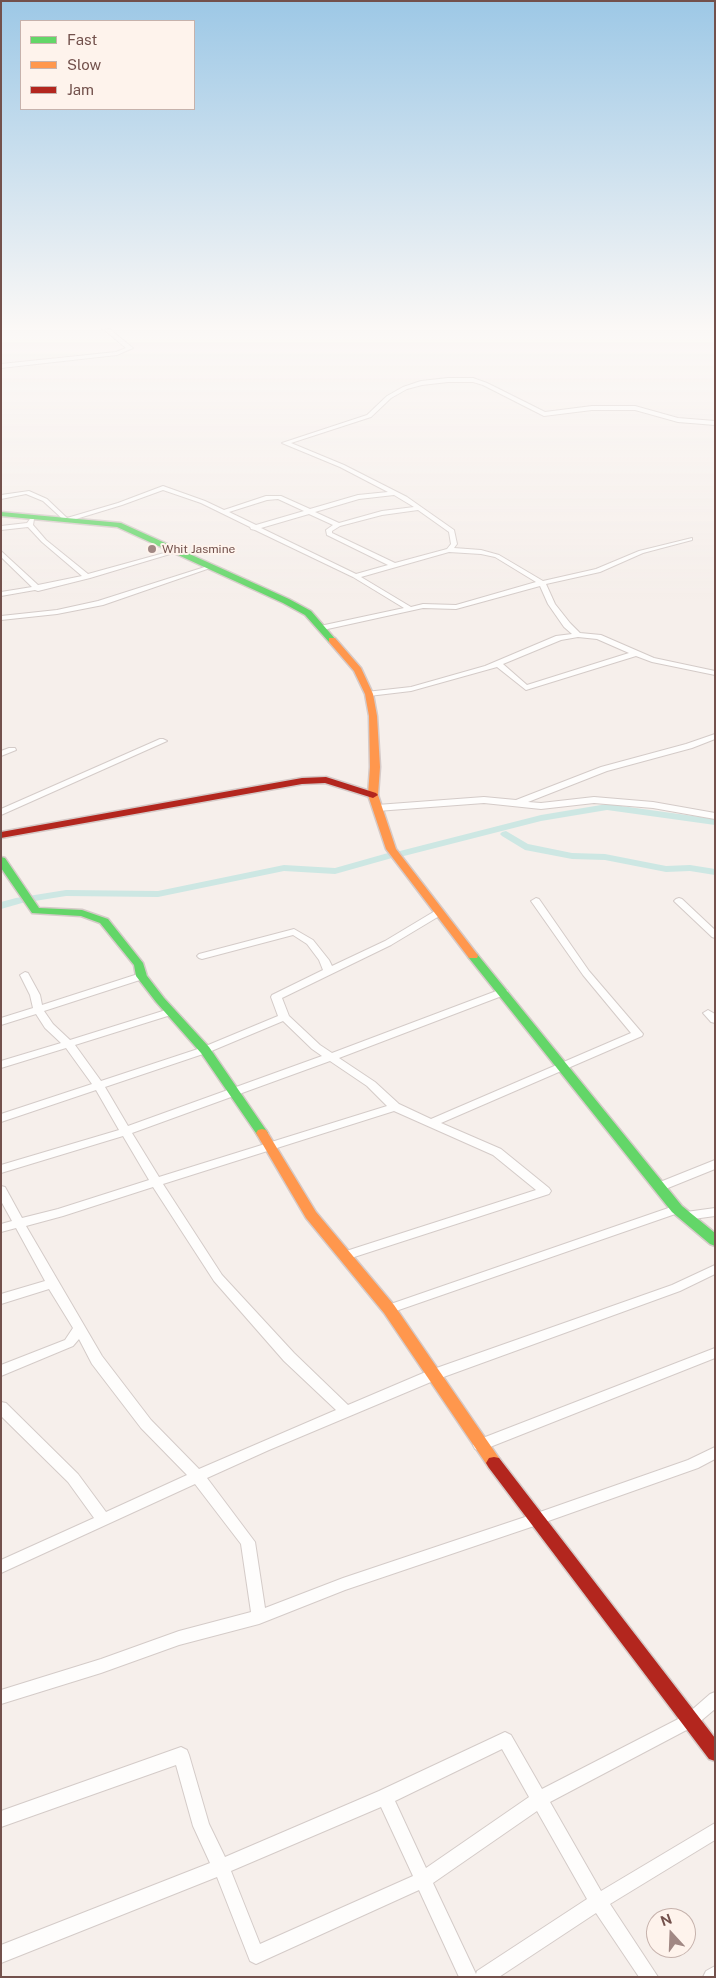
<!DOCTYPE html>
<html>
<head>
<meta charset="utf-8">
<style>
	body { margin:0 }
	#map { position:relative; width:716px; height:1978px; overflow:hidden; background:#f6efeb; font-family:"Public Sans",sans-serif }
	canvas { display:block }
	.frame { position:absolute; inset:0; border:2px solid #73514c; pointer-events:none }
	.legend { position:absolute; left:20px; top:20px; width:175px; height:90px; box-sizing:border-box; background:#fef3ec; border:1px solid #c6b2ac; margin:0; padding:6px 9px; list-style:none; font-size:15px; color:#73514c }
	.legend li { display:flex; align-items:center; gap:10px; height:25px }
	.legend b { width:25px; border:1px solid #c6b2ac }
	.north { position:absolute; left:646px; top:1908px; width:50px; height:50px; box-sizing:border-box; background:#fef3ec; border:1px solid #c6b2ac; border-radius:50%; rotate:340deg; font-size:14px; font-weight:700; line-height:20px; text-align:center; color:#73514c }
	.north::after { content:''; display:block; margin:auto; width:18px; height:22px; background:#a18884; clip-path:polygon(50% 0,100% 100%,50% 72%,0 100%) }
</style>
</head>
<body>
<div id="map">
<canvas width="716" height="1978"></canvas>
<div class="frame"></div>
<ul class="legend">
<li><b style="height:6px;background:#63d668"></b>Fast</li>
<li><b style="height:6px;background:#ff974d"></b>Slow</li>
<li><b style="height:6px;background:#b3261e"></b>Jam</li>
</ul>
<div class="north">N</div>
</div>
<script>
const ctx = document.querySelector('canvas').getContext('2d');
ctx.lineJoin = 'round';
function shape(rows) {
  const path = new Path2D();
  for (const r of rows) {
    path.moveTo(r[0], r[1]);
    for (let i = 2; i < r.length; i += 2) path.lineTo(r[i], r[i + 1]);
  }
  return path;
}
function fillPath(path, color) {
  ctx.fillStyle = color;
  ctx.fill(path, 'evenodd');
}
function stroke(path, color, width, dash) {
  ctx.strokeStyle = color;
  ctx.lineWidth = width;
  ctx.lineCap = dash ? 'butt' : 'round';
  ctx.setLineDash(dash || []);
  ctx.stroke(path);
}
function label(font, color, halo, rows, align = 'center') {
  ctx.font = font + ' "Public Sans",sans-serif';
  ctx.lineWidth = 4;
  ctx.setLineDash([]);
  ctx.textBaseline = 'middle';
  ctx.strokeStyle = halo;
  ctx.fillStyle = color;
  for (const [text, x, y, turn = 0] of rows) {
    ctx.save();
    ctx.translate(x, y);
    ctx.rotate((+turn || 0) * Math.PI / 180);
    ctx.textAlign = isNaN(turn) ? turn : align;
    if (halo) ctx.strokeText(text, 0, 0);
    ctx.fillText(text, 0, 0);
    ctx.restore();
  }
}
const canal = shape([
	[607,804,715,819,715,825,607,810,541,821,400,857,394,854,396,852,541,815,607,804],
	[506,831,528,844,572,853,605,854,666,866,690,865,715,869,715,875,690,871,666,872,605,860,572,859,525,850,502,836,500,834,502,832,506,831],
	[388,853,394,856,392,858,335,874,284,871,158,897,66,896,22,903,1,909,1,902,16,898,66,890,158,891,284,865,335,868,388,853]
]);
const street = shape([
	[102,328,108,328,133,348,117,355,1,368,1,364,116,352,126,348,102,328],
	[448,378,473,378,487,383,545,412,592,406,635,406,678,418,715,421,715,425,678,422,635,410,592,410,544,416,483,385,473,382,448,382,422,385,407,389,391,398,371,417,291,443,344,465,407,497,454,530,457,544,454,548,481,550,499,555,543,581,596,569,639,551,692,538,692,540,643,553,600,572,546,584,555,604,570,623,580,633,601,635,654,658,715,671,715,675,652,662,636,656,526,690,497,667,411,691,369,696,365,694,366,692,411,687,485,666,556,636,572,634,564,627,548,604,540,586,456,609,423,608,323,630,319,628,320,626,404,608,353,577,255,530,251,529,250,527,201,503,163,490,122,505,66,522,43,501,26,494,1,499,1,495,29,491,47,499,67,518,118,503,163,486,205,501,224,510,266,496,281,496,310,509,358,495,388,492,340,467,282,443,367,415,387,396,403,387,421,381,448,378],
	[394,495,414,507,382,511,339,523,315,512,359,499,394,495],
	[278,499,304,511,256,525,229,512,267,500,278,499],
	[418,510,449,532,451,544,447,549,395,563,332,533,332,531,340,526,382,515,418,510],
	[309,514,333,525,326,530,327,535,388,565,356,574,261,528,309,514],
	[449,552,481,554,495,557,536,582,456,605,423,604,411,607,361,577,449,552],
	[578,637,597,639,629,653,527,685,503,664,561,640,578,637],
	[30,519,34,519,33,525,46,540,88,574,175,550,180,551,90,578,38,591,35,590,1,596,1,592,32,587,1,557,1,551,38,585,82,576,42,542,28,527,1,530,1,526,27,523,30,519],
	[208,566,213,567,103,605,57,614,1,620,1,616,57,610,98,601,208,566],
	[715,734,715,739,692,748,607,771,528,802,541,803,594,797,653,802,715,813,715,819,653,808,594,803,541,809,484,803,377,811,373,808,377,805,484,797,516,800,601,767,686,744,715,734],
	[160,739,163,739,167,741,1,815,1,809,160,739],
	[9,748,15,748,16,750,1,756,1,751,9,748],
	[536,898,539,899,589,971,643,1034,642,1036,441,1123,501,1149,549,1188,551,1191,549,1194,348,1259,344,1260,340,1259,338,1256,340,1253,536,1190,493,1155,394,1111,163,1184,222,1275,294,1353,348,1405,428,1371,672,1285,715,1265,715,1274,680,1291,438,1379,269,1450,207,1478,255,1542,265,1608,343,1578,537,1513,688,1460,715,1447,715,1459,698,1468,537,1525,345,1590,259,1624,179,1645,101,1673,1,1704,1,1690,101,1659,179,1631,251,1612,241,1544,195,1484,1,1573,1,1560,94,1518,68,1482,1,1416,1,1402,6,1403,78,1474,106,1512,187,1475,141,1428,92,1364,79,1339,73,1346,1,1376,1,1365,65,1340,73,1328,49,1289,1,1304,1,1294,45,1281,16,1228,1,1232,1,1224,12,1221,1,1201,1,1186,5,1187,22,1218,58,1209,149,1180,123,1136,1,1173,1,1165,119,1130,96,1090,1,1122,1,1114,92,1084,66,1048,1,1068,1,1061,61,1043,45,1028,36,1014,1,1025,1,1018,33,1008,30,995,20,975,25,972,28,973,40,995,42,1005,138,974,146,974,147,976,146,978,44,1011,53,1024,70,1040,166,1010,174,1010,175,1012,174,1014,75,1045,101,1081,201,1048,278,1016,271,997,272,995,323,970,319,960,307,944,293,935,202,959,199,958,197,956,199,954,294,929,313,940,329,960,332,966,385,941,435,911,441,911,443,913,441,915,391,945,282,998,289,1016,320,1045,332,1053,499,990,507,990,508,992,507,994,339,1058,375,1082,399,1104,431,1119,631,1033,583,975,531,901,536,898],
	[283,1021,312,1049,322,1056,128,1126,105,1087,209,1052,283,1021],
	[330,1061,367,1086,387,1106,159,1177,132,1133,330,1061],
	[153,1187,214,1281,284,1361,336,1410,199,1469,151,1420,102,1356,26,1226,63,1216,153,1187],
	[679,898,682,899,715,930,715,938,712,937,676,903,674,901,676,899,679,898],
	[708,1010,715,1014,715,1023,711,1022,703,1013,708,1010],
	[715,1160,715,1169,663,1190,655,1190,653,1187,655,1184,715,1160],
	[677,1205,681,1206,683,1209,681,1212,393,1312,389,1314,385,1312,383,1309,385,1306,677,1205],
	[715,1208,715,1216,686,1220,682,1219,680,1216,682,1213,686,1212,715,1208],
	[715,1348,715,1358,485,1449,480,1451,475,1449,473,1445,475,1441,715,1348],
	[715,1692,715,1709,696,1725,550,1802,601,1891,715,1823,715,1840,610,1904,658,1977,639,1977,596,1913,499,1977,459,1977,419,1890,256,1964,250,1961,217,1877,1,1963,1,1945,210,1863,193,1826,176,1765,1,1827,1,1811,181,1747,187,1750,189,1755,209,1824,225,1857,379,1791,505,1732,511,1735,542,1789,686,1715,710,1694,715,1692],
	[502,1749,529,1797,426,1868,395,1801,502,1749],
	[381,1807,413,1876,260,1944,231,1871,381,1807],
	[537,1811,587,1899,477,1971,476,1974,433,1883,537,1811],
	[715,1966,715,1977,703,1977,706,1971,715,1966]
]);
const fast = shape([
	[1,512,121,523,289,599,311,611,336,640,335,642,329,642,305,615,283,603,117,527,1,516,1,512],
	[1,857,5,858,39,908,82,910,108,919,143,963,147,976,164,998,209,1047,266,1130,268,1133,266,1136,258,1136,201,1053,156,1002,136,976,134,965,100,923,81,916,32,913,1,868,1,857],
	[473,953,477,954,682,1206,715,1233,715,1246,710,1244,672,1212,469,958,468,956,469,954,473,953]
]);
const slow = shape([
	[329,638,335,638,361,668,373,694,377,716,380,767,378,795,396,849,477,954,478,956,477,958,469,958,386,849,368,795,370,767,369,716,365,694,354,671,329,642,329,638],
	[262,1129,266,1130,316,1212,394,1305,499,1458,502,1463,499,1468,494,1469,489,1468,384,1313,306,1218,256,1133,258,1130,262,1129]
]);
const jam = shape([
	[326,777,376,793,378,795,373,798,325,783,302,784,1,838,1,832,302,778,326,777],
	[494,1457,499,1458,715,1738,715,1761,709,1759,489,1468,486,1463,489,1458,494,1457]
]);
const markers = [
	[152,549,5,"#a18884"]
];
const farPoinames = [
	["Whit Jasmine",162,549]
];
fillPath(canal, '#cde7e3');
stroke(street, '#d4cbc8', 2);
stroke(fast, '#d5cac8', 3);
stroke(slow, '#d5cac8', 3);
stroke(jam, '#d5cac8', 3);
fillPath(street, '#fefdfc');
fillPath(fast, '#63d668');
fillPath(slow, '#ff974d');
fillPath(jam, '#b3261e');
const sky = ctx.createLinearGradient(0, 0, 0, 605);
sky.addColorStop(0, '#9dc8e6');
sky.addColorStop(0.54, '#fbf8f6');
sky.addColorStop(1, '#fbf8f600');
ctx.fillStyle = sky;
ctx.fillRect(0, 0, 716, 605);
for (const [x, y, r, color] of markers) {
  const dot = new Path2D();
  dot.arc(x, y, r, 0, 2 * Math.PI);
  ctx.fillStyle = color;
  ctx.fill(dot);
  stroke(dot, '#fef3ec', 2);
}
label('12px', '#73514c', '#fef3ec', farPoinames, 'left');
</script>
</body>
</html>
